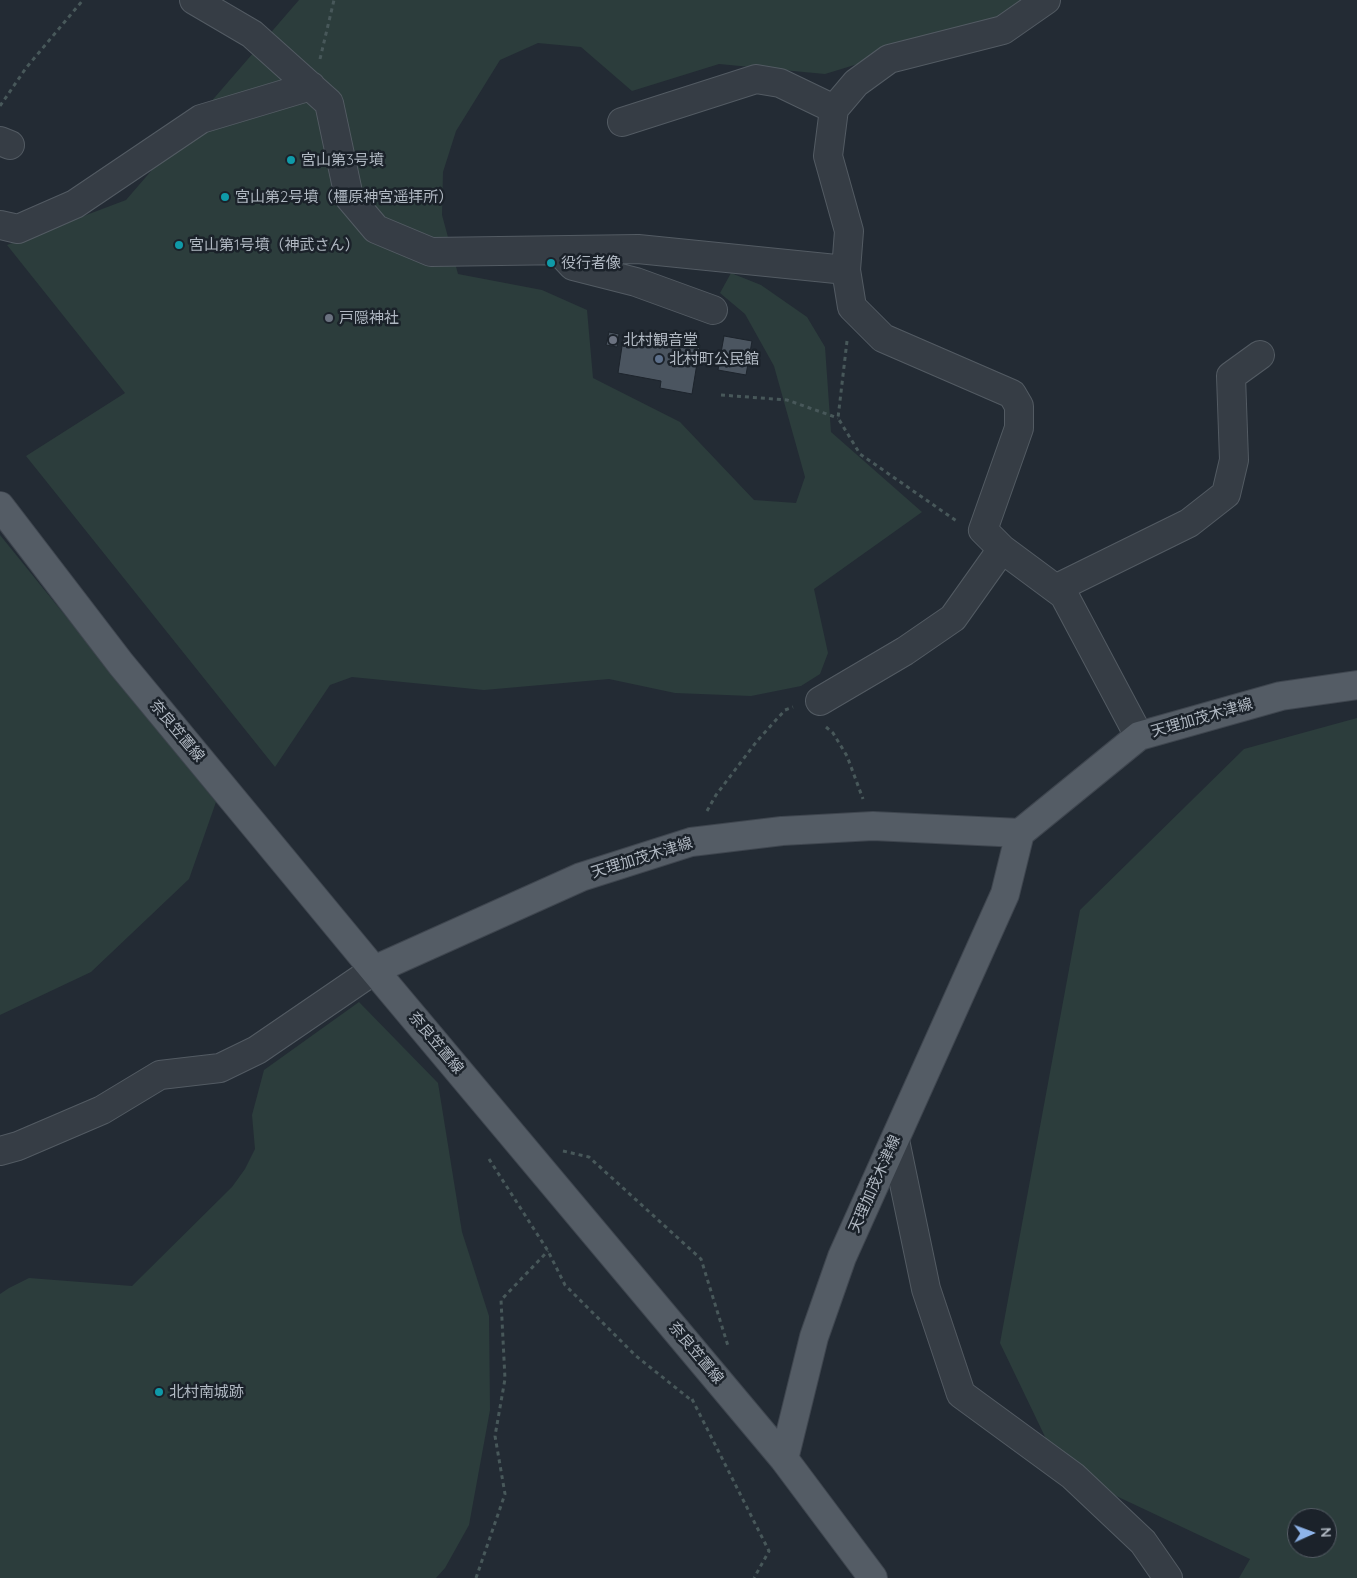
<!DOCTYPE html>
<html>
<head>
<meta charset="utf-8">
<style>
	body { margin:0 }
	#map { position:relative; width:1357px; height:1578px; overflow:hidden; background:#232b34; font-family:Quicksand,sans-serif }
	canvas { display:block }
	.north { position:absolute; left:1287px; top:1508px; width:50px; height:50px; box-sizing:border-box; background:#1b222a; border:1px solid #575e67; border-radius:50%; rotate:88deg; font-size:14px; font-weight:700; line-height:20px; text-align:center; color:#b0b8c2 }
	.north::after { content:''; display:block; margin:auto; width:18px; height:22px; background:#8eb4e9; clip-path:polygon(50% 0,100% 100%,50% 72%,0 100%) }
</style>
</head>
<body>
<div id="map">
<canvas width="1357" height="1578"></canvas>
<div class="north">N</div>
</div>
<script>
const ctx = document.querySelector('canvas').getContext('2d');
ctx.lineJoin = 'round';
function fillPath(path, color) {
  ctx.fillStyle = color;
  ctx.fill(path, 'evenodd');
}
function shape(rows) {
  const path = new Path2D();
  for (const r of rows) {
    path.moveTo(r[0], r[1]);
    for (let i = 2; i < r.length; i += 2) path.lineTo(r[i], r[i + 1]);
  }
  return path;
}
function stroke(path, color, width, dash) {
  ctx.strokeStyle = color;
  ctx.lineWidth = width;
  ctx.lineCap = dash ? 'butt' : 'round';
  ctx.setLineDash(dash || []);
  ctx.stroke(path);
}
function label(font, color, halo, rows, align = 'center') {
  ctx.font = font + ' Quicksand,"Noto Sans JP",sans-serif';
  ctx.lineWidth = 5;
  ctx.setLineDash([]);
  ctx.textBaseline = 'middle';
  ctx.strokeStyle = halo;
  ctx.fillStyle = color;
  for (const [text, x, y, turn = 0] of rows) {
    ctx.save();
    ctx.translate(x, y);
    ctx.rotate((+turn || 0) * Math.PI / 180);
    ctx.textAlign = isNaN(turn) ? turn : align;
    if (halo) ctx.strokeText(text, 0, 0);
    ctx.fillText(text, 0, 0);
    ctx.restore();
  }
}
const green = shape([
	[299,0,1021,0,989,24,825,74,719,64,632,91,581,47,538,43,500,60,456,131,443,172,442,215,458,274,542,290,587,310,593,378,680,422,754,500,796,503,805,477,774,366,745,314,720,293,731,273,761,285,807,317,825,347,831,432,922,512,814,589,828,653,820,674,801,686,751,696,675,693,609,679,484,690,352,677,330,685,275,767,26,456,125,393,7,245,126,200],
	[0,535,216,802,189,879,91,972,0,1015],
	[1357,718,1357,1578,1239,1578,1250,1559,1061,1470,1000,1343,1080,910,1244,749],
	[1297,1518,1327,1518,1327,1548,1297,1548],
	[359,1002,438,1083,462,1232,489,1316,490,1410,469,1525,445,1568,436,1578,0,1578,0,1294,9,1288,29,1278,132,1286,232,1187,245,1169,255,1149,252,1115,264,1070]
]);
const building = shape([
	[609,332,619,334,617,347,606,345,609,332],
	[624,333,700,345,692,394,660,388,661,381,618,373,624,333],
	[724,336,752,341,746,375,718,370,724,336]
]);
const path = shape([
	[320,59,334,0],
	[0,106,26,68,83,0],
	[847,341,838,418,860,454,958,522],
	[721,395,787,400,838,418],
	[826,727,833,733,847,756,863,799],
	[707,811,716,795,757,741,785,710,793,707],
	[563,1151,589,1157,701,1259,728,1346],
	[489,1159,548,1251,565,1285,636,1356,691,1400],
	[692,1399,769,1551,754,1578],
	[476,1578,505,1494,495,1436,505,1379,501,1300,548,1251]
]);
const minor = shape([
	[194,0,252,34,329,103,349,197,376,229,431,252,638,249,846,270],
	[1046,0,1003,30,889,59,856,83,834,109,828,156,849,231,846,270,852,307,883,338,1012,394,1019,406,1019,428,983,530,1002,549,1064,595,1139,736],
	[622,122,756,79,780,83,834,109],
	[0,141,10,145],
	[0,225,18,229,75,204,201,119,311,86],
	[559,251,573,266,636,282,713,310],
	[1057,588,1189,523,1226,494,1234,460,1231,376,1260,355],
	[820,701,905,651,953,618,1002,549],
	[895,1140,926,1289,961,1394,1073,1476,1143,1542,1168,1578],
	[0,1151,18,1146,102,1110,160,1075,220,1068,257,1050,374,970]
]);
const major = shape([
	[0,506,121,664,374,970,784,1459,873,1578],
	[374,970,581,877,691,842,782,831,873,826,1020,833],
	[784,1459,814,1337,842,1257,1005,894,1020,833,1139,736,1281,696,1357,685]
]);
const markers = [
	[291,160,5,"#0f9aa8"],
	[225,197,5,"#0f9aa8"],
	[179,245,5,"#0f9aa8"],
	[551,263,5,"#0f9aa8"],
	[329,318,5,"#6b7280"],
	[613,340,5,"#6b7280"],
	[659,359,5,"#5c6f8a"],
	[159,1392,5,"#0f9aa8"]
];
const poiNames = [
	["宮山第3号墳",301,160],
	["宮山第2号墳（橿原神宮遥拝所）",235,197],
	["宮山第1号墳（神武さん）",189,245],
	["役行者像",561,263],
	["戸隠神社",339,318],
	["北村観音堂",623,340],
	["北村町公民館",669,359],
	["北村南城跡",169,1392]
];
const streetNames = [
	["天理加茂木津線",1202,718,-16],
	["奈良笠置線",177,731,50],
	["天理加茂木津線",642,858,-17],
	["奈良笠置線",436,1043,50],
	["天理加茂木津線",875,1184,-66],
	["奈良笠置線",696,1353,50]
];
fillPath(green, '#2c3d3c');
fillPath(building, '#4b5560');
stroke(building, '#1d242c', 1);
stroke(minor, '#535b63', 30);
stroke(major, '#3f464f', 30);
stroke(path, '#48585a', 3, [4, 4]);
stroke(minor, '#363d45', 28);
stroke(major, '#545c65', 28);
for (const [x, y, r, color] of markers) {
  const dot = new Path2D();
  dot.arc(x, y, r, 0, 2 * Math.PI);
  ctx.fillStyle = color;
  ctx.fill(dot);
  stroke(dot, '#1b222a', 2);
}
label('15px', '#b0b8c2', '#1b222a', poiNames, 'left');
label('15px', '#b0b8c2', '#1b222a', streetNames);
</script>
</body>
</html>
